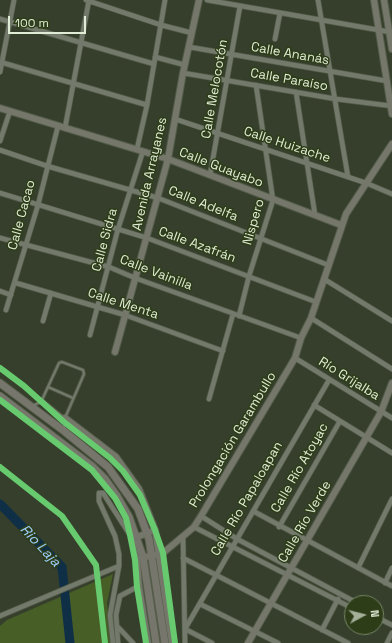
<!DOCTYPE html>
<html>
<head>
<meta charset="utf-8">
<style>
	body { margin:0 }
	#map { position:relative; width:392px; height:643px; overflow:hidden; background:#363f2b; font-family:"Space Grotesk",sans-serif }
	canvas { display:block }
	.north { position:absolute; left:344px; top:595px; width:40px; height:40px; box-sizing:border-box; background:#2d3d18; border:1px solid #758364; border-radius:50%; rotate:83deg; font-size:11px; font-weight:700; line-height:16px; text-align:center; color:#e1ecd6 }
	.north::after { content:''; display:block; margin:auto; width:14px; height:18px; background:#a5af9a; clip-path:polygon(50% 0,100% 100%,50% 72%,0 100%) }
	.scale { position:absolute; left:8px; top:16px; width:78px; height:18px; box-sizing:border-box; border:2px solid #e1ecd6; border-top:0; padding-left:5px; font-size:12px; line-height:14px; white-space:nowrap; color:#e1ecd6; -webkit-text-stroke:3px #2d3d18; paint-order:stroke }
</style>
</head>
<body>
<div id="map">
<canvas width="392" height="643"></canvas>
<div class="north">N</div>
<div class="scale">100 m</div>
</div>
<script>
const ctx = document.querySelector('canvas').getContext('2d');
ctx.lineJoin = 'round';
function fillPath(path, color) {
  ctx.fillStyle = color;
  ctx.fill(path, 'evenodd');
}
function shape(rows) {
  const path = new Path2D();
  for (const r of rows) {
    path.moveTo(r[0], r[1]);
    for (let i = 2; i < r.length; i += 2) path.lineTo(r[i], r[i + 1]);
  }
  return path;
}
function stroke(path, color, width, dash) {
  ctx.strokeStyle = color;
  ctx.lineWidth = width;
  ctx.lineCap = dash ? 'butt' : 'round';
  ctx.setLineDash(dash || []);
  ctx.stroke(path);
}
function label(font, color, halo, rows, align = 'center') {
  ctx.font = font + ' "Space Grotesk",sans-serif';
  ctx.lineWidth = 3;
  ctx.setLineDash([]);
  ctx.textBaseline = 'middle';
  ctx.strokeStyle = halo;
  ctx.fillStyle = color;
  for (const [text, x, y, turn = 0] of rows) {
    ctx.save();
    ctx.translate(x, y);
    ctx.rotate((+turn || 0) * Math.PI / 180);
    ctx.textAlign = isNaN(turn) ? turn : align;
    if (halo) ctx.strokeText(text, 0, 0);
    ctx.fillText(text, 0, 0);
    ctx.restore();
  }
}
const green = shape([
	[113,574,107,603,111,643,0,643,0,626,7,620]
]);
const river = shape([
	[0,504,62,567,70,643]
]);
const lane = shape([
	[48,387,73,398],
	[42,400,63,417],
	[32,406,41,402,59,363,62,362,83,370,84,374,65,418,64,428]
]);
const street = shape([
	[86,0,161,25,192,33],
	[207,0,390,32],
	[318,0,348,177],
	[0,19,154,64],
	[275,39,280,13],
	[189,47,387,81],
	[155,57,185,65],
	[0,62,147,105],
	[0,72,14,0],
	[183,73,336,99,392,106],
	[296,92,315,215],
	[175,119,366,183,392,194],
	[65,128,89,0],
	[0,141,10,111],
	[137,149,147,105,165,0],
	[0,150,47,166,158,198,328,265],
	[210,175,240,6],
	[0,193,147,238,316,302],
	[0,238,109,267,135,278,301,338],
	[324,279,392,321],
	[16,283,125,315,223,351],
	[0,291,11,295],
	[6,310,38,205,58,126],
	[239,316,249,276,273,200,256,85],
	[311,318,392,369],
	[43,321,51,293],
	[90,335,118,229,143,151],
	[295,358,392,418],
	[209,399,233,314],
	[314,405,392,453],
	[253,511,392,586],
	[201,516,237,539,357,603],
	[194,527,352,608],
	[279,527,340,421],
	[183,537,185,643],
	[183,558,348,643],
	[358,568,392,499],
	[385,583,392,568],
	[200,604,278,643],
	[0,616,119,566],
	[376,617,392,625],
	[117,626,133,643],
	[185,629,329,380],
	[185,629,212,643],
	[322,630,338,599],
	[113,643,110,615,119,566,119,554,115,536,99,501,99,493,103,493,130,535,137,559],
	[118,643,116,615,120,596,139,586],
	[387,643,392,633]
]);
const secondary = shape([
	[374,0,392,114],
	[384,0,392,49],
	[0,108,168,159,341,225],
	[115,352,168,159,183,73,199,0],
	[65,418,116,457,139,489,155,530,172,643],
	[132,539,155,530],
	[148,643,139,586,137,559,163,553,194,527,201,516,295,358,301,338,311,318,346,214,392,144],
	[248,643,381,412,392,383]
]);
const primary = shape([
	[0,383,64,431,108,467,138,509,149,539,165,643],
	[0,396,92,466,105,479,117,496,129,517,143,557,156,643]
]);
const cycleway = shape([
	[0,368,24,386,64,422,110,458,123,471,140,495,155,530,163,553,175,643],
	[0,400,92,470,115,498,126,518,130,535,135,560,137,587,146,643],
	[0,467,62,516,96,565,105,643]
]);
const streetNames = [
	["Calle Ananás",290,54,10],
	["Calle Paraíso",289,80,10],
	["Calle Melocotón",215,89,-80],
	["Calle Huizache",287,145,18],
	["Calle Guayabo",221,168,21],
	["Avenida Arrayanes",150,174,-77],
	["Calle Adelfa",203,204,22],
	["Calle Cacao",22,215,-75],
	["Nispero",254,222,-74],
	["Calle Sidra",105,240,-75],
	["Calle Azafrán",197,245,20],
	["Calle Vainilla",156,273,21],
	["Calle Menta",123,304,18],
	["Río Grijalba",349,379,32],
	["Prolongación Garambullo",233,440,-59],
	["Calle Río Atoyac",300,468,-60],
	["Calle Río Papaloapan",247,499,-60],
	["Calle Río Verde",305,522,-60]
];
const waterNames = [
	["Rio Laja",40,546,47]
];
fillPath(green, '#475e26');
stroke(river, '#0f2f47', 9);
stroke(lane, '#545c4a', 4);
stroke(street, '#545c4a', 6);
stroke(secondary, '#545c4a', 8);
stroke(primary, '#545c4a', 9);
stroke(lane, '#737a6c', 2);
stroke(street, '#737a6c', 4.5);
stroke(secondary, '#74776a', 6);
stroke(primary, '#77766c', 7);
stroke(cycleway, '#67ca6e', 6);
label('13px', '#e1ecd6', '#2d3d18', streetNames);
label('italic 14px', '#9cccfc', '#2d3d18', waterNames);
</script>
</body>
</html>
